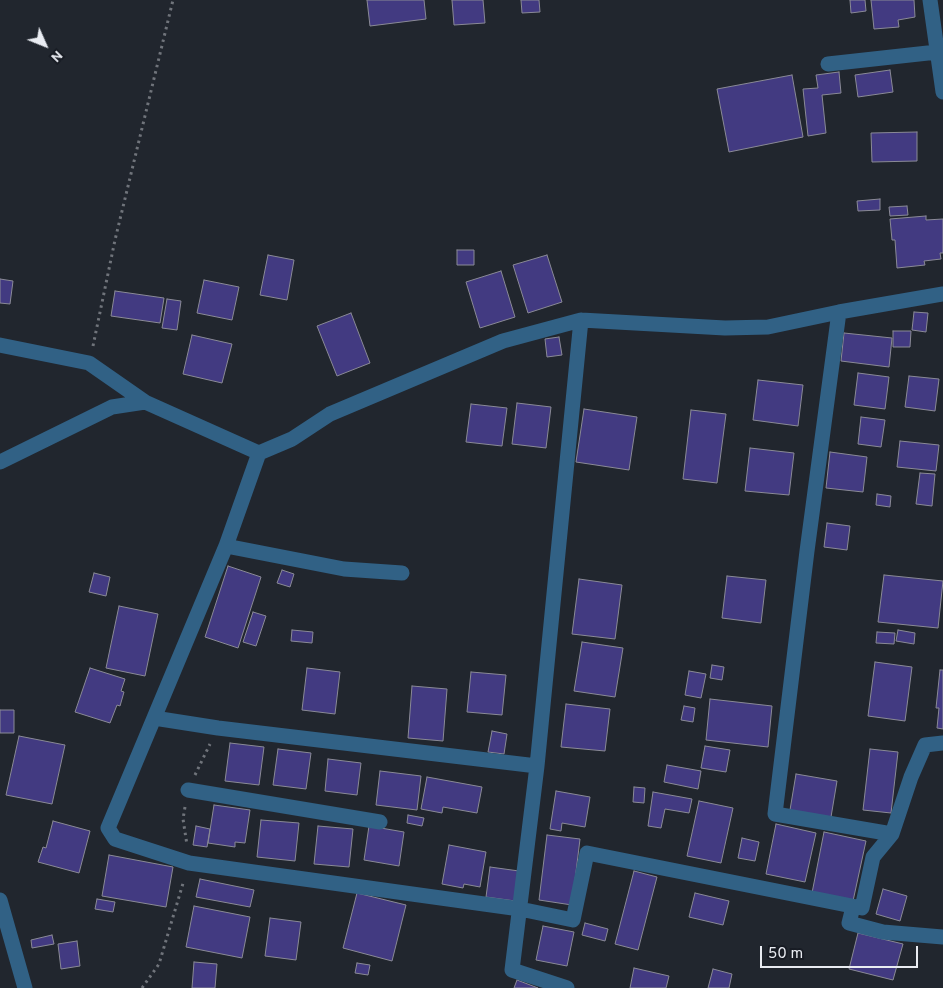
<!DOCTYPE html>
<html>
<head>
<meta charset="utf-8">
<style>
	body { margin:0 }
	#map { position:relative; width:943px; height:988px; overflow:hidden; background:#21262e; font-family:Overpass,sans-serif }
	canvas { display:block }
	.north { position:absolute; left:20px; top:20px; width:50px; height:50px; -webkit-text-stroke:4px #181c24; paint-order:stroke; rotate:134deg; font-size:14px; font-weight:700; line-height:20px; text-align:center; color:#e9ecf2 }
	.north::after { content:''; display:block; margin:auto; width:18px; height:22px; background:#e9ecf2; clip-path:polygon(50% 0,100% 100%,50% 72%,0 100%) }
	.scale { position:absolute; left:760px; top:946px; width:158px; height:22px; box-sizing:border-box; border:2px solid #e9ecf2; border-top:0; padding-left:6px; font-size:15px; line-height:18px; white-space:nowrap; color:#e9ecf2; -webkit-text-stroke:4px #181c24; paint-order:stroke }
</style>
</head>
<body>
<div id="map">
<canvas width="943" height="988"></canvas>
<div class="north">N</div>
<div class="scale">50 m</div>
</div>
<script>
const ctx = document.querySelector('canvas').getContext('2d');
ctx.lineJoin = 'round';
function fillPath(path, color) {
  ctx.fillStyle = color;
  ctx.fill(path, 'evenodd');
}
function shape(rows) {
  const path = new Path2D();
  for (const r of rows) {
    path.moveTo(r[0], r[1]);
    for (let i = 2; i < r.length; i += 2) path.lineTo(r[i], r[i + 1]);
  }
  return path;
}
function stroke(path, color, width, dash) {
  ctx.strokeStyle = color;
  ctx.lineWidth = width;
  ctx.lineCap = dash ? 'butt' : 'round';
  ctx.setLineDash(dash || []);
  ctx.stroke(path);
}
const building = shape([
	[367,0,424,0,426,19,370,26,367,0],
	[452,0,483,0,485,23,454,25,452,0],
	[521,0,539,0,540,12,522,13,521,0],
	[850,0,865,0,866,11,851,13,850,0],
	[871,0,914,0,915,17,898,20,899,27,874,29,871,0],
	[890,70,893,92,858,97,855,75,890,70],
	[839,72,841,93,822,95,826,133,808,136,803,89,818,88,816,75,839,72],
	[792,75,803,137,729,152,717,89,792,75],
	[917,132,917,161,872,162,871,133,917,132],
	[880,199,880,210,858,211,857,201,880,199],
	[907,206,908,215,890,216,889,207,907,206],
	[926,216,926,220,943,219,943,253,940,253,941,259,924,261,925,265,897,268,895,240,892,240,890,219,926,216],
	[457,250,474,250,474,265,457,265,457,250],
	[268,255,294,260,287,300,260,295,268,255],
	[547,255,562,302,528,313,513,265,547,255],
	[501,271,515,317,480,328,466,282,501,271],
	[0,279,13,281,10,304,0,303,0,279],
	[204,280,239,287,232,320,197,313,204,280],
	[115,291,164,298,160,323,111,316,115,291],
	[167,299,181,301,177,330,162,328,167,299],
	[914,312,928,313,926,332,912,330,914,312],
	[351,313,370,363,337,376,317,326,351,313],
	[893,331,911,331,910,347,893,347,893,331],
	[844,333,892,338,889,367,841,361,844,333],
	[192,335,232,344,222,383,183,374,192,335],
	[559,337,562,355,547,357,545,339,559,337],
	[858,373,889,377,885,409,854,405,858,373],
	[909,376,939,379,935,411,905,407,909,376],
	[758,380,803,385,798,426,753,420,758,380],
	[517,403,551,407,546,448,512,444,517,403],
	[471,404,507,408,502,446,466,442,471,404],
	[584,409,637,417,629,470,576,462,584,409],
	[691,410,726,414,717,483,683,479,691,410],
	[861,417,885,420,881,447,858,444,861,417],
	[900,441,939,445,936,471,897,467,900,441],
	[750,448,794,453,789,495,745,491,750,448],
	[830,452,867,457,863,492,826,488,830,452],
	[920,473,935,474,932,506,916,504,920,473],
	[877,494,891,496,890,507,876,505,877,494],
	[827,523,850,526,847,550,824,547,827,523],
	[228,566,261,577,238,648,205,637,228,566],
	[282,570,294,574,290,587,277,583,282,570],
	[94,573,110,577,106,596,89,592,94,573],
	[884,575,943,581,938,628,878,622,884,575],
	[727,576,766,580,761,623,722,618,727,576],
	[579,579,622,585,615,639,572,634,579,579],
	[119,606,158,614,145,676,106,668,119,606],
	[253,612,266,616,256,646,243,642,253,612],
	[292,630,313,632,312,643,291,641,292,630],
	[898,630,915,633,914,644,896,641,898,630],
	[877,632,895,633,894,644,876,643,877,632],
	[582,642,623,648,615,697,574,691,582,642],
	[875,662,912,667,905,721,868,716,875,662],
	[712,665,724,667,722,680,710,678,712,665],
	[90,668,125,679,121,691,124,692,120,706,117,705,110,723,75,712,90,668],
	[307,668,340,672,335,714,302,710,307,668],
	[940,670,943,670,943,729,937,728,939,708,936,708,940,670],
	[689,671,706,674,701,698,685,695,689,671],
	[471,672,506,675,502,715,467,712,471,672],
	[412,686,447,689,443,741,408,738,412,686],
	[710,699,772,706,768,747,706,740,710,699],
	[566,704,610,709,605,751,561,747,566,704],
	[684,706,695,708,693,722,681,720,684,706],
	[0,710,14,710,14,733,0,733,0,710],
	[492,731,507,734,504,754,488,752,492,731],
	[19,736,65,745,52,804,6,795,19,736],
	[230,743,264,747,259,785,225,781,230,743],
	[705,746,730,750,726,772,701,768,705,746],
	[278,749,311,753,306,789,273,785,278,749],
	[870,749,898,752,891,813,863,810,870,749],
	[328,759,361,763,357,795,325,791,328,759],
	[667,765,701,771,698,789,664,782,667,765],
	[380,771,421,776,417,810,376,805,380,771],
	[796,774,837,781,830,823,789,816,796,774],
	[427,777,482,787,477,813,443,807,442,813,421,809,427,777],
	[634,787,645,788,644,803,633,802,634,787],
	[556,791,590,797,585,827,562,823,561,831,550,829,556,791],
	[653,792,692,799,689,813,665,809,661,828,648,826,653,792],
	[699,801,733,808,721,863,687,856,699,801],
	[214,805,250,810,245,843,235,842,235,847,208,843,214,805],
	[408,815,424,818,422,826,407,823,408,815],
	[261,820,299,823,295,861,257,857,261,820],
	[53,821,90,831,79,873,38,862,43,847,46,848,53,821],
	[776,824,816,833,805,882,766,874,776,824],
	[196,826,210,829,207,847,193,845,196,826],
	[318,826,353,829,349,867,314,864,318,826],
	[369,826,404,832,399,866,364,860,369,826],
	[824,832,866,841,853,901,812,893,824,832],
	[547,835,580,839,572,905,539,900,547,835],
	[742,838,759,842,755,861,738,858,742,838],
	[449,845,486,852,480,887,464,884,463,888,442,884,449,845],
	[109,855,173,867,166,907,102,896,109,855],
	[490,867,519,871,515,901,486,897,490,867],
	[634,871,657,877,638,950,615,944,634,871],
	[200,879,254,890,250,907,196,897,200,879],
	[883,889,907,896,900,921,876,914,883,889],
	[357,893,406,905,392,961,343,948,357,893],
	[695,893,729,901,723,925,689,917,695,893],
	[97,899,115,902,113,912,95,909,97,899],
	[194,906,250,917,242,958,186,947,194,906],
	[270,918,301,922,296,960,265,956,270,918],
	[585,923,608,929,605,941,582,935,585,923],
	[543,926,574,932,567,966,536,960,543,926],
	[858,933,903,944,893,980,849,969,858,933],
	[52,935,54,944,32,948,31,940,52,935],
	[77,941,80,966,61,969,58,944,77,941],
	[194,962,217,964,215,988,192,988,194,962],
	[357,963,370,965,368,975,355,973,357,963],
	[634,968,669,976,666,988,630,988,634,968],
	[713,969,732,974,729,988,708,988,713,969],
	[517,980,538,988,514,988,517,980]
]);
const path = shape([
	[93,346,115,240,173,0],
	[195,775,210,744],
	[185,807,183,819,187,845],
	[142,988,159,964,184,880]
]);
const minor = shape([
	[930,0,943,92],
	[828,64,937,52],
	[839,312,807,551,775,814,892,834],
	[0,345,89,363,145,402],
	[259,453,226,546,108,828,115,839,189,863,520,909,573,920,587,853,862,908,873,857,892,834,911,777,925,745,943,743],
	[0,462,112,407,145,402,259,453,292,439,330,414,503,341,581,320,725,328,768,327,839,312,943,294],
	[226,546,344,569,402,573],
	[154,718,218,728,537,766],
	[188,790,380,822],
	[0,900,25,988],
	[853,907,849,923,883,932,943,937],
	[567,988,512,970,537,766,581,320]
]);
fillPath(building, '#423a81');
stroke(building, '#8a8a96', 1);
stroke(path, '#70747b', 3, [2.5, 4]);
stroke(minor, '#316185', 15);
</script>
</body>
</html>
